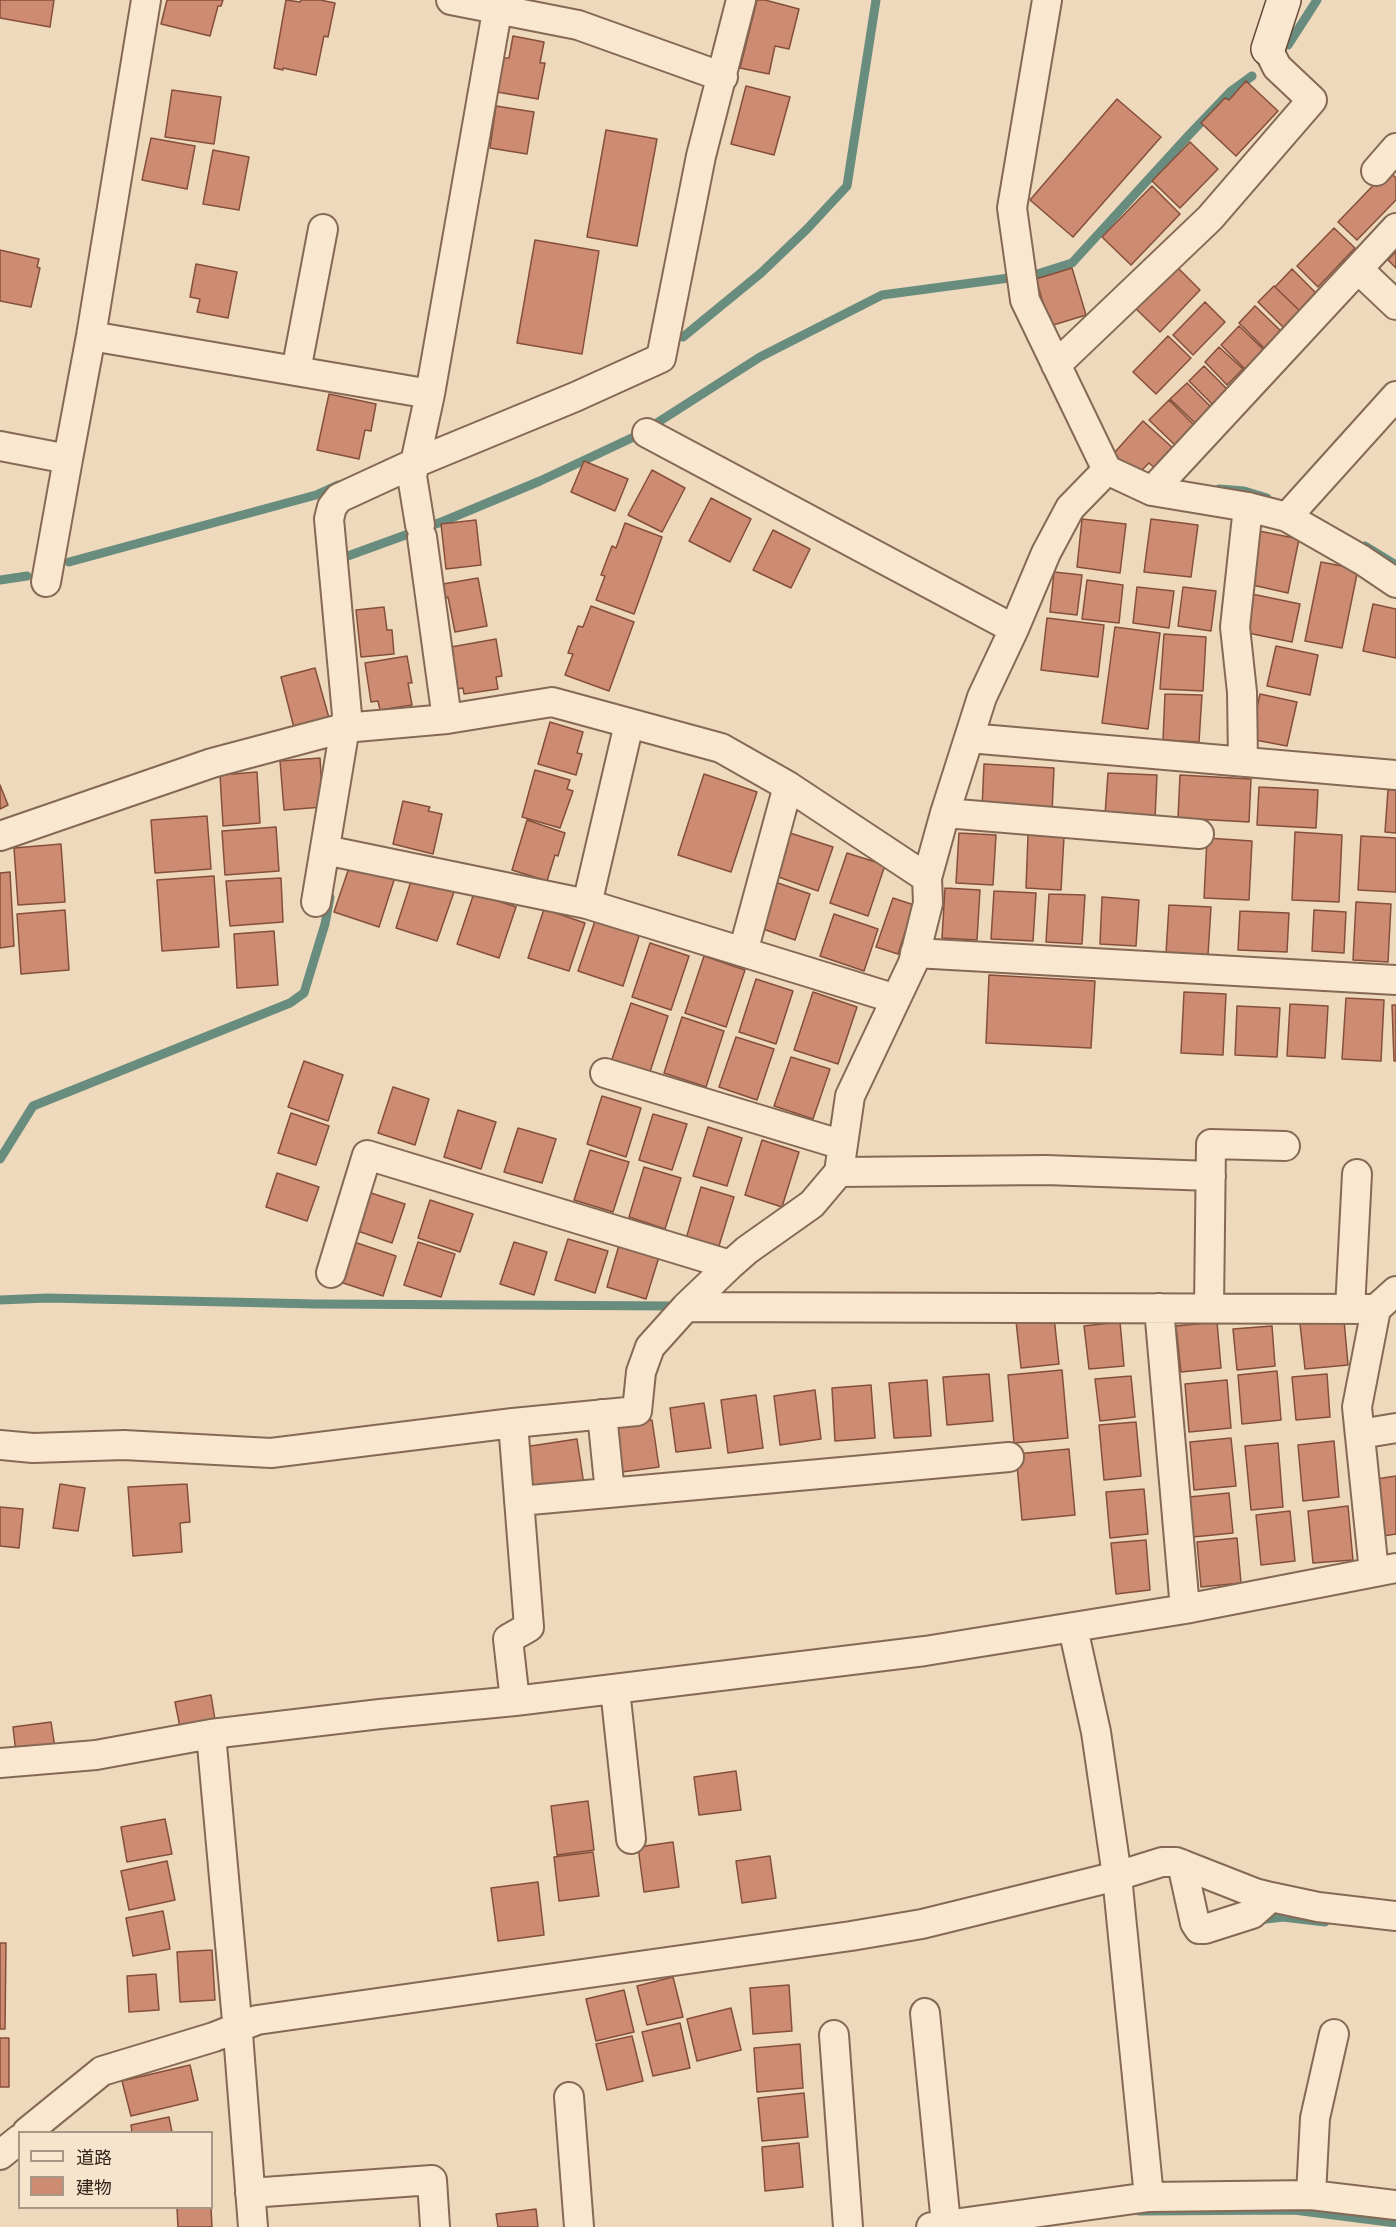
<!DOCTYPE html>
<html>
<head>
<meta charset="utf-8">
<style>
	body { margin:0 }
	#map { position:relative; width:1396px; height:2227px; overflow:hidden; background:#eed9bc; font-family:Merriweather,"Noto Sans JP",serif }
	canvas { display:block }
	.legend { position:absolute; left:18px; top:2131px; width:195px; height:78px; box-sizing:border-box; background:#f6e4cc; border:2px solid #a89785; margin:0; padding:8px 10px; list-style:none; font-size:18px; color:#34241b }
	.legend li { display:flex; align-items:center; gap:12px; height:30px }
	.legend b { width:30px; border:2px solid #a89785 }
</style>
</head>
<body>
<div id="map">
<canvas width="1396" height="2227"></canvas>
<ul class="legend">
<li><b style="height:8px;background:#f9e7cf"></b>道路</li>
<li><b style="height:16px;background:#cd8b71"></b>建物</li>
</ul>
</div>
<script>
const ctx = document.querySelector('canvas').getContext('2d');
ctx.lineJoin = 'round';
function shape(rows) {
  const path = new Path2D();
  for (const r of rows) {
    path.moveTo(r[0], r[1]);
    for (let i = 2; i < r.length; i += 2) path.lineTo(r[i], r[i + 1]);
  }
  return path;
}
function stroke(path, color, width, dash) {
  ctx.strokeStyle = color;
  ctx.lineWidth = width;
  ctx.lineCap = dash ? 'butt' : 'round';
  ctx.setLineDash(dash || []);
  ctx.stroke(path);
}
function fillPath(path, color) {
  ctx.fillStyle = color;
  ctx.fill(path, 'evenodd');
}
const stream = shape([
	[1288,45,1317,0],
	[1031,276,1072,263,1188,136,1230,92,1252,76],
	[683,337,761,273,807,229,847,186,876,0],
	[1219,489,1244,491,1267,498],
	[1365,546,1396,565],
	[69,562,316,495,338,485],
	[341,564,345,557,444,521,540,481,638,435,760,357,882,295,1009,278],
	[0,580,27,576],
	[0,1159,33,1106,290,1003,304,993,325,924,330,897],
	[0,1300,47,1298,317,1304,675,1306],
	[1258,1920,1283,1917,1325,1922],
	[1139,2211,1294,2210,1396,2223]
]);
const building = shape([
	[0,0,54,0,50,27,0,18,0,0],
	[167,0,223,0,221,6,218,6,210,36,161,24,167,0],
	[286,0,300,2,301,0,320,0,335,3,328,37,324,36,316,75,283,68,283,70,274,68,286,0],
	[757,0,765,0,799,9,789,49,775,46,769,74,740,68,757,0],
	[513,36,544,42,540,63,545,63,538,99,497,92,504,58,509,58,513,36],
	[1246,81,1278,111,1236,156,1201,123,1225,98,1229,100,1246,81],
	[746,86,790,97,774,155,731,144,746,86],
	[172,90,221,97,214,144,165,137,172,90],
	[1117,99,1161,137,1073,237,1030,200,1117,99],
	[496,106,534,112,527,154,490,148,496,106],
	[606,130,657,139,637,246,587,237,606,130],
	[151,138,195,146,187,189,142,180,151,138],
	[1190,142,1218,169,1180,208,1152,181,1190,142],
	[213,150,249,157,239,210,203,204,213,150],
	[1388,170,1396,178,1396,200,1357,240,1338,222,1388,170],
	[1152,186,1180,214,1131,265,1102,237,1152,186],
	[1334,228,1355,248,1318,287,1297,266,1334,228],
	[535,240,599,251,582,354,517,343,535,240],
	[0,250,39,259,37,267,40,268,31,307,0,301,0,250],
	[1396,251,1396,268,1388,260,1396,251],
	[196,264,237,272,228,318,197,312,200,299,190,297,196,264],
	[1174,264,1200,290,1160,332,1133,306,1174,264],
	[1072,268,1086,315,1050,326,1036,279,1072,268],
	[1292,269,1319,296,1302,313,1275,287,1292,269],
	[1274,286,1302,313,1286,330,1258,302,1274,286],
	[1205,302,1225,322,1193,355,1173,335,1205,302],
	[1255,306,1284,334,1267,351,1239,323,1255,306],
	[1239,326,1265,351,1246,370,1221,345,1239,326],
	[1168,336,1191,358,1156,394,1133,372,1168,336],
	[1219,347,1243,369,1227,385,1205,362,1219,347],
	[1204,366,1228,390,1213,405,1189,381,1204,366],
	[1187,383,1210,406,1195,423,1170,399,1187,383],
	[329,394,376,404,371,431,365,430,359,459,317,450,329,394],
	[1169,400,1195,426,1176,446,1149,420,1169,400],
	[1143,421,1174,449,1156,469,1149,463,1141,471,1116,463,1114,453,1143,421],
	[584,461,628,479,615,511,571,492,584,461],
	[652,470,685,488,662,532,628,515,652,470],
	[711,498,751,519,730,562,689,541,711,498],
	[1082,519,1126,524,1120,573,1077,567,1082,519],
	[1151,519,1198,525,1191,577,1144,572,1151,519],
	[476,520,481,565,446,569,441,524,476,520],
	[625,523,662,537,634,614,596,600,605,576,601,575,612,546,616,548,625,523],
	[773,530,810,549,791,588,753,570,773,530],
	[1259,531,1299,539,1288,593,1248,584,1259,531],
	[1321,562,1358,569,1342,648,1305,641,1321,562],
	[1054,572,1082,575,1077,615,1050,612,1054,572],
	[478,578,487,626,455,632,448,597,446,598,443,584,478,578],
	[1087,580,1123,585,1119,623,1082,619,1087,580],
	[1137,587,1174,591,1169,628,1133,623,1137,587],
	[1183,587,1216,591,1211,631,1178,626,1183,587],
	[1252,594,1300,604,1292,642,1243,632,1252,594],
	[1373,604,1396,609,1396,658,1363,651,1373,604],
	[591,606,634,622,609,691,565,675,573,654,568,653,578,626,583,627,591,606],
	[384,607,387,630,392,630,394,654,361,657,356,610,384,607],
	[1047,618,1104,625,1098,677,1041,670,1047,618],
	[1115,627,1160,633,1148,729,1102,723,1115,627],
	[1164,634,1206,637,1203,691,1160,689,1164,634],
	[496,639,502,676,496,677,498,689,464,694,463,688,457,689,451,647,496,639],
	[1276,646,1318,655,1310,695,1267,686,1276,646],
	[407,656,412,683,408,683,412,705,380,710,378,701,371,702,365,663,407,656],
	[315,668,329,718,294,728,281,677,315,668],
	[1165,694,1202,695,1199,742,1163,740,1165,694],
	[1260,694,1297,702,1287,746,1250,739,1260,694],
	[550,722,583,732,577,753,582,754,576,775,538,764,550,722],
	[320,758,323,807,284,810,280,761,320,758],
	[984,764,1054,768,1052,812,982,808,984,764],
	[535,770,570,780,567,789,573,791,560,828,522,817,535,770],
	[257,772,260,823,223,826,220,775,257,772],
	[1108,773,1157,775,1155,818,1105,815,1108,773],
	[704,774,757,792,731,872,678,855,704,774],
	[1180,775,1251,779,1249,822,1178,818,1180,775],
	[0,785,8,805,0,809,0,785],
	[1259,787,1318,790,1316,828,1257,825,1259,787],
	[1388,790,1396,790,1396,833,1385,832,1388,790],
	[403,801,430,807,428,811,442,814,433,854,393,844,403,801],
	[207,816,211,869,155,873,151,820,207,816],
	[527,820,565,833,558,856,555,855,547,881,512,870,527,820],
	[276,827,279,871,225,875,222,831,276,827],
	[787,832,833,847,818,891,773,875,787,832],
	[1295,832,1342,835,1339,902,1292,900,1295,832],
	[959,833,996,835,993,885,956,883,959,833],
	[1028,835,1064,837,1061,890,1026,888,1028,835],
	[1361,836,1396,838,1396,892,1358,890,1361,836],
	[1207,838,1252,841,1249,900,1204,898,1207,838],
	[61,844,65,902,18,905,14,848,61,844],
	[847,853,885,865,868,916,830,903,847,853],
	[352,859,396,874,379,927,334,912,352,859],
	[10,872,14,946,0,948,0,873,10,872],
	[413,875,455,889,437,941,396,928,413,875],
	[214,876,219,947,162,951,157,880,214,876],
	[281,878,283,922,230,926,226,881,281,878],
	[775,882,810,894,795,940,760,928,775,882],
	[945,888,980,890,977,940,942,938,945,888],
	[994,891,1036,893,1033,941,991,939,994,891],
	[474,893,516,907,499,958,457,944,474,893],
	[1049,894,1085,895,1082,944,1046,942,1049,894],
	[1102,897,1139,900,1136,946,1100,944,1102,897],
	[893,898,914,905,898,954,876,947,893,898],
	[1356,902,1391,904,1388,962,1353,960,1356,902],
	[1169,905,1211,907,1208,955,1166,953,1169,905],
	[544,909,585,923,569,971,528,958,544,909],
	[65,910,69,970,21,974,17,914,65,910],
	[1314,910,1346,912,1344,953,1312,951,1314,910],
	[1240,911,1289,913,1287,952,1238,950,1240,911],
	[834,914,878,929,864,971,820,956,834,914],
	[596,918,640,933,623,986,578,971,596,918],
	[274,931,278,985,237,988,234,934,274,931],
	[650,943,689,956,671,1010,632,997,650,943],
	[704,956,745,970,726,1027,685,1013,704,956],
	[989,975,1095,981,1091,1048,986,1043,989,975],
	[756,979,793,991,776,1044,739,1032,756,979],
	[813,992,857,1007,838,1064,794,1050,813,992],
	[1184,992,1226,994,1223,1055,1181,1053,1184,992],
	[1346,998,1384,1000,1381,1061,1342,1059,1346,998],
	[631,1003,668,1016,649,1075,611,1062,631,1003],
	[1290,1004,1328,1006,1325,1058,1287,1056,1290,1004],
	[1392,1005,1396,1005,1396,1061,1394,1061,1392,1005],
	[1237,1006,1280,1008,1277,1057,1235,1055,1237,1006],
	[682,1017,724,1031,706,1087,664,1073,682,1017],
	[736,1037,774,1049,757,1100,719,1087,736,1037],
	[791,1057,830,1069,813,1119,774,1106,791,1057],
	[304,1061,343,1075,328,1121,288,1107,304,1061],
	[393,1087,429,1099,415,1145,378,1133,393,1087],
	[602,1096,641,1108,626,1157,587,1144,602,1096],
	[458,1110,496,1122,481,1169,444,1157,458,1110],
	[291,1113,329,1126,316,1165,278,1153,291,1113],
	[653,1114,687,1124,672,1170,639,1160,653,1114],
	[708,1127,742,1138,727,1186,693,1176,708,1127],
	[518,1128,556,1139,542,1183,504,1172,518,1128],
	[762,1140,799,1152,782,1207,745,1195,762,1140],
	[590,1150,629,1162,613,1212,574,1200,590,1150],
	[644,1167,681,1178,665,1229,629,1217,644,1167],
	[277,1173,319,1187,307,1221,266,1207,277,1173],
	[701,1187,734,1197,718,1249,686,1239,701,1187],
	[368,1192,405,1204,392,1243,355,1230,368,1192],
	[430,1200,473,1214,460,1252,418,1238,430,1200],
	[568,1239,608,1251,595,1293,555,1280,568,1239],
	[354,1242,396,1256,383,1296,340,1282,354,1242],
	[418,1242,455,1254,441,1297,404,1285,418,1242],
	[514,1242,547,1252,534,1295,500,1284,514,1242],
	[619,1245,659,1257,646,1299,607,1287,619,1245],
	[1054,1317,1059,1364,1021,1368,1016,1321,1054,1317],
	[1344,1320,1348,1365,1305,1369,1300,1324,1344,1320],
	[1120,1322,1124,1366,1089,1369,1084,1326,1120,1322],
	[1217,1322,1221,1368,1181,1372,1176,1326,1217,1322],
	[1272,1326,1275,1366,1237,1370,1233,1329,1272,1326],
	[1062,1370,1068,1438,1014,1443,1008,1375,1062,1370],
	[1277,1371,1281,1420,1242,1424,1238,1375,1277,1371],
	[989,1374,993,1421,947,1425,943,1377,989,1374],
	[1327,1374,1330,1417,1296,1420,1292,1377,1327,1374],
	[1131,1376,1135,1417,1100,1421,1095,1379,1131,1376],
	[927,1380,931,1436,894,1438,889,1383,927,1380],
	[1227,1380,1231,1428,1189,1432,1185,1384,1227,1380],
	[871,1385,875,1438,835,1441,832,1388,871,1385],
	[815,1390,821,1439,780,1445,774,1396,815,1390],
	[756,1395,763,1448,728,1453,721,1400,756,1395],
	[704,1403,711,1448,676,1452,670,1408,704,1403],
	[652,1420,659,1467,622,1472,616,1425,652,1420],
	[1136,1422,1141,1476,1104,1480,1099,1425,1136,1422],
	[1231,1438,1236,1486,1194,1490,1190,1442,1231,1438],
	[577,1439,584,1485,531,1492,524,1447,577,1439],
	[1334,1441,1339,1497,1303,1501,1298,1445,1334,1441],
	[1278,1443,1283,1507,1251,1510,1245,1446,1278,1443],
	[1069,1449,1075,1515,1022,1520,1016,1454,1069,1449],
	[1396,1476,1396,1534,1383,1536,1376,1479,1396,1476],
	[60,1484,85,1488,78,1531,53,1528,60,1484],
	[187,1484,190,1522,180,1523,182,1552,133,1556,128,1487,187,1484],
	[1144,1489,1148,1534,1110,1538,1106,1492,1144,1489],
	[1229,1493,1233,1533,1193,1537,1189,1497,1229,1493],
	[1348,1506,1353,1560,1313,1563,1308,1511,1348,1506],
	[0,1507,23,1509,19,1548,0,1546,0,1507],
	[1290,1511,1295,1561,1261,1565,1256,1515,1290,1511],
	[1237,1538,1241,1583,1201,1587,1197,1542,1237,1538],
	[1146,1540,1150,1590,1116,1594,1111,1543,1146,1540],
	[211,1695,215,1720,180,1727,175,1702,211,1695],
	[51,1722,55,1748,16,1753,13,1727,51,1722],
	[736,1771,741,1810,699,1815,694,1777,736,1771],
	[588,1801,594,1850,557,1855,551,1806,588,1801],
	[165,1819,172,1854,127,1862,121,1827,165,1819],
	[673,1842,679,1887,644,1892,638,1847,673,1842],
	[593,1852,599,1896,559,1901,554,1857,593,1852],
	[770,1856,776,1898,742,1903,736,1861,770,1856],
	[167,1861,175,1900,129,1910,121,1871,167,1861],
	[538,1882,544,1935,498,1941,491,1888,538,1882],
	[163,1911,170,1949,133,1956,126,1918,163,1911],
	[0,1943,6,1943,5,2029,0,2029,0,1943],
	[212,1950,215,2000,180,2002,177,1952,212,1950],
	[156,1974,159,2010,129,2012,127,1976,156,1974],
	[673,1977,683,2017,647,2025,637,1986,673,1977],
	[789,1985,792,2031,753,2034,750,1988,789,1985],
	[624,1990,634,2032,596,2041,586,1999,624,1990],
	[731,2008,741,2050,697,2061,687,2019,731,2008],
	[680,2023,690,2068,653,2076,642,2032,680,2023],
	[632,2036,643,2081,607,2090,596,2044,632,2036],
	[0,2038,9,2038,9,2087,0,2087,0,2038],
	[800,2044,803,2088,757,2092,754,2048,800,2044],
	[190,2065,198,2100,131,2116,122,2081,190,2065],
	[804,2093,808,2137,762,2141,758,2098,804,2093],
	[169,2117,172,2132,132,2132,131,2125,169,2117],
	[799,2143,803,2187,765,2191,762,2147,799,2143],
	[177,2208,211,2208,212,2227,178,2227,177,2208],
	[536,2209,538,2227,498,2227,496,2214,536,2209]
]);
const street = shape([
	[451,0,578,25,723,77],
	[1047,0,1012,208,1025,300,1107,470,1152,491,1248,507,1287,517,1362,560,1396,583],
	[1376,171,1396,148],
	[1358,269,1396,305],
	[91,336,430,394,499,0],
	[1056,365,1210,218,1312,100,1277,67,1268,49],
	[296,371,323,229],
	[647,433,1014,629],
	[0,446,68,459,91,336,146,0],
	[415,463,575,397,661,358,701,156,741,0],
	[415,463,430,394],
	[1152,491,1396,228],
	[1287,517,1396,396],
	[422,537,447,719],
	[46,582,68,459],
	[969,738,1396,775],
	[1243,761,1242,692,1235,627,1248,507],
	[945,813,1199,834],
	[0,836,212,763,344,728,447,719,552,702,721,748,788,786,927,878],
	[325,850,587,904,896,999],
	[316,902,347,715,329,519,332,507,339,498,415,463,412,476,420,525],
	[587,904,629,724],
	[743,952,788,786],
	[915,953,1396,980],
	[605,1073,843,1145],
	[839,1172,1046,1170,1211,1176],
	[331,1273,367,1155,730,1265],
	[686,1307,1376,1309,1396,1291],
	[1159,1308,1185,1609],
	[1209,1308,1211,1144,1285,1146],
	[1350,1309,1357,1174],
	[602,1414,610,1493],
	[513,1423,529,1627,508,1639,515,1701],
	[1360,1434,1396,1428],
	[0,1445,33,1448,124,1445,271,1453,513,1423,637,1411,641,1372,650,1347,686,1307,730,1265,747,1250,812,1204,839,1172,850,1096,913,963,928,903,927,878,945,813,982,697,1014,629,1046,553,1070,508,1107,470],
	[519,1501,1009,1457],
	[1374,1572,1357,1407,1376,1309],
	[1073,1628,1096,1732,1117,1876,1149,2197],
	[615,1689,631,1839],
	[211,1734,237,2021,253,2227],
	[0,1763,96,1755,211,1734,380,1714,515,1701,925,1651,1185,1609,1396,1568],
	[1182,1864,1195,1923,1199,1929,1205,1929,1252,1914,1271,1897],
	[925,2013,946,2224],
	[834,2035,848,2227],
	[569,2097,579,2227],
	[27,2132,102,2071,214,2037,257,2020,851,1936,922,1924,1117,1876,1162,1862,1176,1862,1255,1893,1271,1897,1318,1907,1396,1916],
	[0,2155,20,2139],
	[250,2193,432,2180,435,2227],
	[1311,2195,1315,2118,1334,2034],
	[931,2227,1149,2197,1311,2195,1396,2205]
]);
const secondary = shape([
	[1268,49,1284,0]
]);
stroke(stream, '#688c7e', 9);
fillPath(building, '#cd8b71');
stroke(building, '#854f3b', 1.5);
stroke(street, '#866955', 32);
stroke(secondary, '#674a39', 36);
stroke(street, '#f9e7cf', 28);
stroke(secondary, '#f9e7cf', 33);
</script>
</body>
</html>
